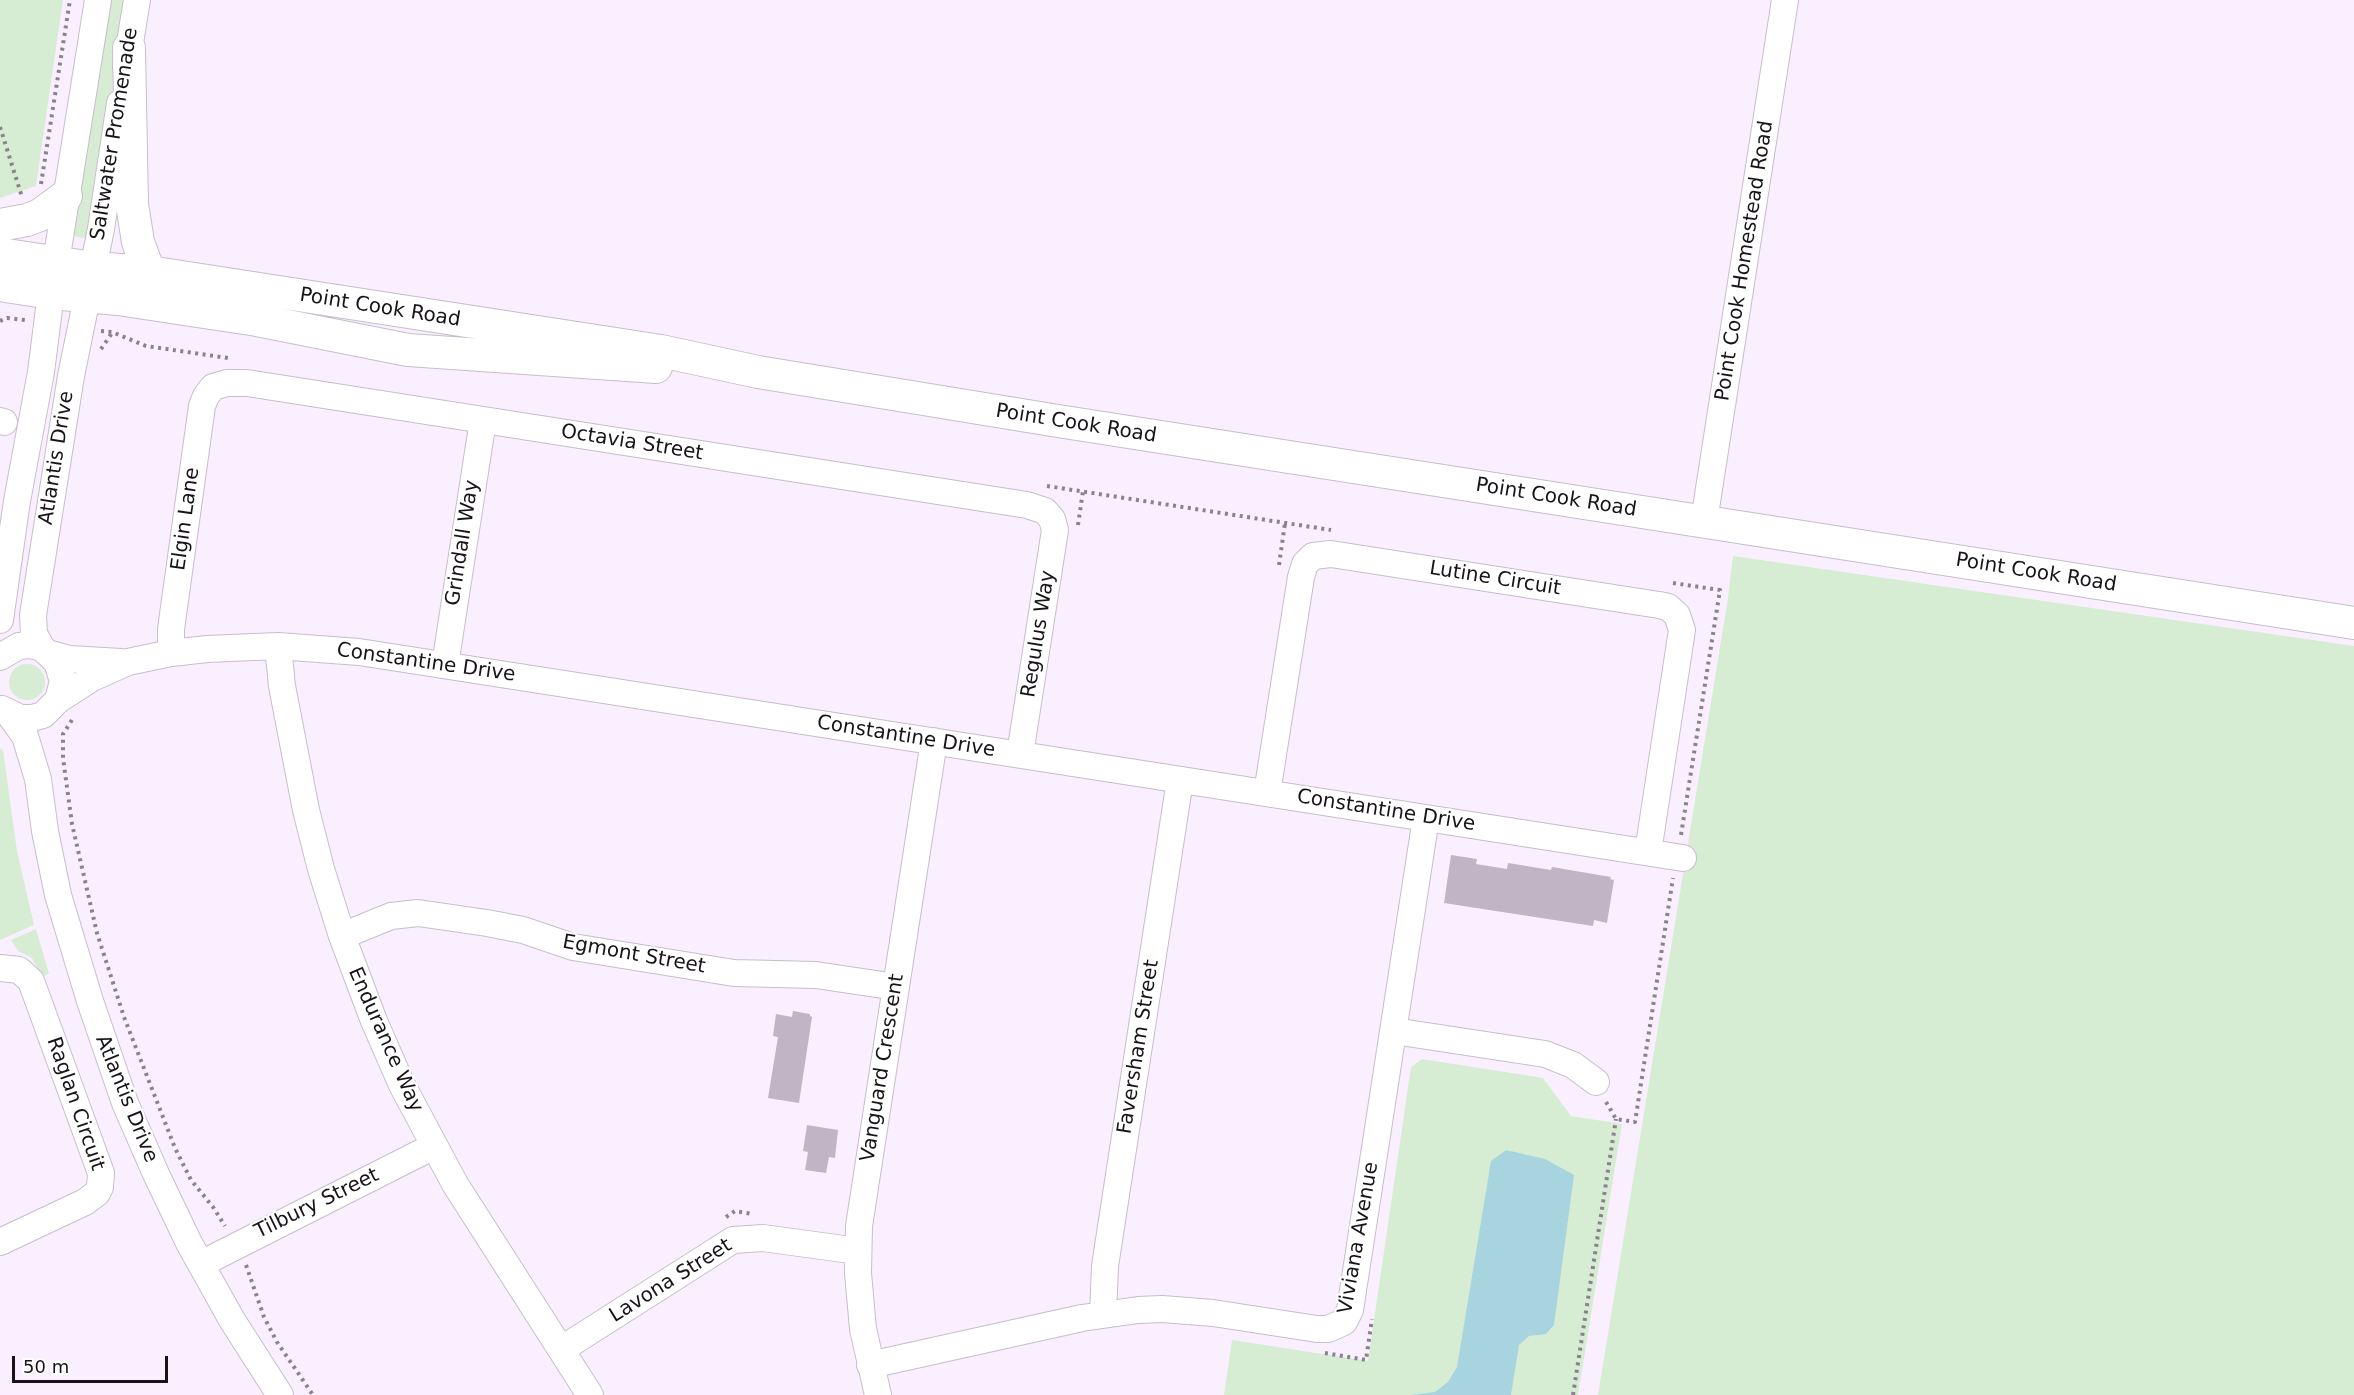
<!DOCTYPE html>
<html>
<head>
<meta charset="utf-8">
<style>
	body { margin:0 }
	#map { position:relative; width:2354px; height:1395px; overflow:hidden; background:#faefff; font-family:"DejaVu Sans",sans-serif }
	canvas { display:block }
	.scale { position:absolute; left:12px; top:1356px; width:156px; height:27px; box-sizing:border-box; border:3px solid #171318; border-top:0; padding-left:8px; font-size:18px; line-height:21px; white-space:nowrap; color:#171318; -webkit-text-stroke:4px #fff; paint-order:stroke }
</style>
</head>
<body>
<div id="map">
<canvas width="2354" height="1395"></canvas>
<div class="scale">50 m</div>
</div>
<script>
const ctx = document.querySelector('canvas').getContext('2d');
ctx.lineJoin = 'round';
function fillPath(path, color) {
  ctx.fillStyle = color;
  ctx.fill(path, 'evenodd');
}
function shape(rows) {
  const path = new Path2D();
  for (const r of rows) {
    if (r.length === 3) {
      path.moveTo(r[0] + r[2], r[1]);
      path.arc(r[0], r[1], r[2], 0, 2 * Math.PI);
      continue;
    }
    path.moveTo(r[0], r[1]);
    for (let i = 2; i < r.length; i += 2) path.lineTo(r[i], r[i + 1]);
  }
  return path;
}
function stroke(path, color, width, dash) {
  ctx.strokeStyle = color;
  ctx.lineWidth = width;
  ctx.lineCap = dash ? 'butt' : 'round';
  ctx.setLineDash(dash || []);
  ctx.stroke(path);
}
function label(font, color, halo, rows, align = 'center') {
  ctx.font = font + ' "DejaVu Sans",sans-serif';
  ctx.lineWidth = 4.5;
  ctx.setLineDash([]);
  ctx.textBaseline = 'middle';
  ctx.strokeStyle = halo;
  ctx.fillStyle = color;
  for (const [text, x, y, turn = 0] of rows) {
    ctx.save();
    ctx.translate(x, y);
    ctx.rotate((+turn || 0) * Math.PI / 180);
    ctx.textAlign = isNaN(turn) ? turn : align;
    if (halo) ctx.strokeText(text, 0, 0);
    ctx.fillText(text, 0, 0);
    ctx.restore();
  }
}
const green = shape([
	[0,0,63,0,36,186,0,198],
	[108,0,127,0,93,216,85,238,72,236],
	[1733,556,2354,646,2354,1395,1598,1395,1728,598],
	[27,682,18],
	[0,748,3,750,17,851,34,925,0,940],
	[36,929,49,974,44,976,41,975,32,958,18,951,11,940],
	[1422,1059,1543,1078,1571,1116,1622,1124,1578,1395,1224,1395,1232,1340,1368,1361,1411,1067]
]);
const water = shape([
	[1506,1150,1545,1159,1574,1175,1554,1325,1546,1334,1529,1336,1519,1345,1511,1395,1410,1395,1435,1392,1448,1382,1457,1367,1491,1161]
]);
const building = shape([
	[1451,855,1477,859,1476,864,1507,869,1508,863,1551,870,1552,867,1611,877,1610,879,1614,880,1607,923,1594,920,1593,926,1444,903],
	[793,1011,810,1014,810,1016,812,1017,799,1103,768,1098,778,1037,773,1036,776,1014,792,1017],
	[807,1125,838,1130,835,1158,829,1157,826,1173,805,1170,808,1152,803,1151]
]);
const path = shape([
	[0,127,22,197],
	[41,184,70,0],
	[0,321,7,318,25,320],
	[101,331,112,332,146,346,228,358],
	[101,349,112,333],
	[1047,486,1331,530],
	[1078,525,1083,491],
	[1279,565,1285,523],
	[1673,583,1720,590,1681,835],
	[72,720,63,734,63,758,72,824,97,933,124,1017,175,1148,191,1180,213,1207,225,1226],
	[1606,1102,1616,1119,1635,1122,1673,878],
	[726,1217,735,1211,753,1214],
	[246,1265,264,1317,277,1342,313,1395],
	[1325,1353,1366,1360,1372,1319],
	[1573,1395,1616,1119]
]);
const minor = shape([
	[126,67,137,0],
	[0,421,4,422],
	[1704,521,1785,0],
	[0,620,17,501,41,372,51,293,98,0],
	[278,646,282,686,306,810,321,869,342,936,374,1021,402,1085,455,1184,590,1395],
	[42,648,34,634,33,615,71,376,101,229,120,103],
	[171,653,171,629,202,406,206,396,213,387,227,383,247,383,1027,505,1045,511,1052,519,1055,530,1020,754],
	[51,654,69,659,121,662],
	[0,657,19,646,30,645,42,648,57,662,63,681,58,700,43,715,32,718,20,718,2,709],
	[445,665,483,420],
	[58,700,92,678,128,662,171,653,207,649,278,646,359,652,1683,858],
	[9,714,25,736,38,779,45,831,58,895,90,1001,125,1103,156,1174,189,1243,232,1320,280,1395],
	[1267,793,1301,577,1305,564,1313,556,1331,554,1659,605,1668,607,1677,615,1682,630,1648,852],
	[342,936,391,916,418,913,487,923,523,930,573,947,734,973,816,975,896,987],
	[0,968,19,970,31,981,101,1173,100,1187,97,1193,85,1202,0,1242],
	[1394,1031,1545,1054,1573,1065,1596,1082],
	[201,1264,434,1146],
	[1103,1314,1105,1266,1180,780],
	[562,1349,733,1240,763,1238,858,1251],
	[870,1365,1082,1318,1138,1310,1162,1309,1213,1313,1317,1329,1328,1329,1344,1322,1350,1310,1426,818],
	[878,1395,863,1329,858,1273,859,1226,934,741]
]);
const major = shape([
	[129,48,132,204,138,242,149,272],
	[0,225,27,220,40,215,66,196],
	[0,254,93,268,149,272,661,351,758,372,1058,421,2354,623],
	[0,285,51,293,118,299,257,320,408,350,656,367]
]);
const streetNames = [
	["Saltwater Promenade",115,134,-81],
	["Point Cook Homestead Road",1745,261,-81],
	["Point Cook Road",380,308,9],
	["Point Cook Road",1076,424,9],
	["Octavia Street",632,443,9],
	["Atlantis Drive",57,458,-81],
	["Point Cook Road",1556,498,9],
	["Elgin Lane",186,519,-82],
	["Grindall Way",463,543,-81],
	["Point Cook Road",2036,573,9],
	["Lutine Circuit",1495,579,9],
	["Regulus Way",1039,634,-81],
	["Constantine Drive",426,663,8],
	["Constantine Drive",906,737,9],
	["Constantine Drive",1386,811,9],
	["Egmont Street",634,955,10],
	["Endurance Way",385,1040,66],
	["Faversham Street",1139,1047,-81],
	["Vanguard Crescent",883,1068,-81],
	["Atlantis Drive",126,1099,68],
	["Raglan Circuit",75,1104,71],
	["Tilbury Street",317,1204,-26],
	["Viviana Avenue",1359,1238,-80],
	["Lavona Street",671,1281,-32]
];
fillPath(green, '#d6edd3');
fillPath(water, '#a8d4df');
fillPath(building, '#c0b5c5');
stroke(minor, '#c8bdcc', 28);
stroke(major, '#c8bdcc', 34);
stroke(path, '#8a828d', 4, [3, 4.5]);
stroke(minor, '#fff', 26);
stroke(major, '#fff', 32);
label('20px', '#171318', '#fff', streetNames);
</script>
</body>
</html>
